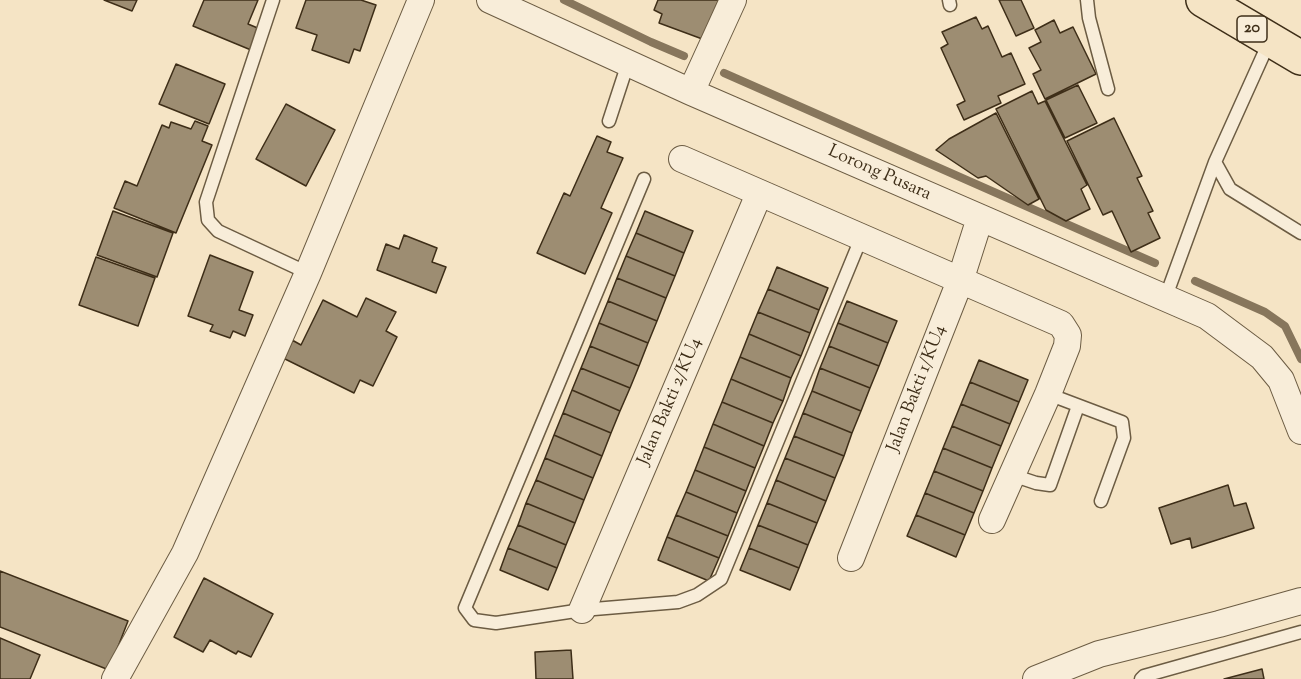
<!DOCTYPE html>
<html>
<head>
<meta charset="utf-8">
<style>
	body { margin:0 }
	canvas { display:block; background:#f5e4c5 }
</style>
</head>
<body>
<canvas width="1301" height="679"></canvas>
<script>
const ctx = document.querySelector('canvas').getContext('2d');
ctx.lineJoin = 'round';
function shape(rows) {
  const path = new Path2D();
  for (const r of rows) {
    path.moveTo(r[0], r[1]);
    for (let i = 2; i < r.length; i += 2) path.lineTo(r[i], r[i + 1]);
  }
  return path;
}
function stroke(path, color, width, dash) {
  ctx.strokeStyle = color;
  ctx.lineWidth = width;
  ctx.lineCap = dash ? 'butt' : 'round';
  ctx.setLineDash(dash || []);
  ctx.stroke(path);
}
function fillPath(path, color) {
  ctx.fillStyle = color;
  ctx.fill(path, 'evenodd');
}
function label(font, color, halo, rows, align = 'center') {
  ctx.font = font + ' "Sorts Mill Goudy",serif';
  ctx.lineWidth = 4.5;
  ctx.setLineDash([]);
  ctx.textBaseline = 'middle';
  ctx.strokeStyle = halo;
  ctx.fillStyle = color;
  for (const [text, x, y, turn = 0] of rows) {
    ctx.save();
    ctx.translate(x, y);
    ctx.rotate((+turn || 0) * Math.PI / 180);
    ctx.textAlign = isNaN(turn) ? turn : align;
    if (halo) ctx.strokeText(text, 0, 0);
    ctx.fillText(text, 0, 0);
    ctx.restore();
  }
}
const stream = shape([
	[564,0,651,42,684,56],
	[724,73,1155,263],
	[1195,281,1265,312,1285,326,1301,359]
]);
const building = shape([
	[104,0,137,0,132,11,104,0],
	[204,0,258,0,248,24,260,29,251,50,193,26,204,0],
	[306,0,361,0,376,5,360,51,354,49,349,63,312,50,317,35,296,28,306,0],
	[658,0,730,0,705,40,659,23,662,14,654,10,658,0],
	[999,0,1021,0,1034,28,1016,36,999,0],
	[976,17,982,29,988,26,1002,57,1011,53,1025,84,998,96,1001,103,964,120,957,105,965,101,941,48,948,44,942,32,976,17],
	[1054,20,1060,33,1073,27,1096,74,1045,99,1033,74,1041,70,1029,48,1041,42,1035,30,1054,20],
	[176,64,225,84,209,124,159,104,176,64],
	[1078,85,1097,123,1065,138,1046,100,1078,85],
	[1032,91,1038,104,1045,101,1087,185,1081,189,1090,209,1066,221,1046,210,996,109,1032,91],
	[286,104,335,130,306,186,256,159,286,104],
	[996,113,1039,199,1028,205,986,176,978,178,936,150,949,139,996,113],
	[1114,118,1142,176,1137,178,1153,211,1148,213,1160,238,1131,252,1112,211,1103,215,1067,141,1114,118],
	[195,121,208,126,202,141,212,145,176,233,114,208,125,181,137,186,162,125,169,128,171,122,191,129,195,121],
	[597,136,611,142,607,152,623,158,601,208,612,213,585,274,537,253,564,193,570,196,597,136],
	[113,211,173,233,157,277,97,255,113,211],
	[645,211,693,231,684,253,636,233,645,211],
	[636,233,684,253,675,276,626,256,636,233],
	[404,235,437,248,432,262,446,267,436,293,377,270,386,244,399,249,404,235],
	[210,255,253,272,239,310,253,315,245,336,233,331,230,338,210,331,213,325,188,316,210,255],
	[626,256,675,276,666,298,617,278,626,256],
	[96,257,155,278,138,326,79,305,96,257],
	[777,267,828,288,819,310,768,289,777,267],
	[617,278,666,298,657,321,608,301,617,278],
	[768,289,819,310,810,333,758,312,768,289],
	[366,298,396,312,386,331,397,337,373,386,360,380,354,393,283,358,292,340,301,345,323,300,357,317,366,298],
	[608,301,657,321,648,343,599,323,608,301],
	[847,301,897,321,888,343,838,323,847,301],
	[758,312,810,333,801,356,749,334,758,312],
	[599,323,648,343,639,366,590,346,599,323],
	[838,323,888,343,879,366,829,346,838,323],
	[749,334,801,356,791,378,740,357,749,334],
	[590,346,639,366,630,388,581,368,590,346],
	[829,346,879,366,870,388,820,368,829,346],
	[740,357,791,378,783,401,731,379,740,357],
	[979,360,1028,380,1019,402,970,382,979,360],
	[581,368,630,388,620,411,572,390,581,368],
	[820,368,870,388,861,411,812,391,820,368],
	[731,379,783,401,773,423,722,402,731,379],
	[970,382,1019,402,1010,424,961,404,970,382],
	[572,390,620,411,611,433,563,413,572,390],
	[812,391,861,411,852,433,803,413,812,391],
	[722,402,773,423,764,446,713,424,722,402],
	[961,404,1010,424,1001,446,952,426,961,404],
	[563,413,611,433,602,456,554,435,563,413],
	[803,413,852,433,844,456,794,436,803,413],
	[713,424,764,446,755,468,704,447,713,424],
	[952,426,1001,446,992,468,943,448,952,426],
	[554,435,602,456,593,478,545,458,554,435],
	[794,436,844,456,835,478,785,458,794,436],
	[704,447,755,468,746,491,695,470,704,447],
	[943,448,992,468,983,491,934,471,943,448],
	[545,458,593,478,584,500,536,480,545,458],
	[785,458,835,478,826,501,776,480,785,458],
	[695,470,746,491,737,513,686,492,695,470],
	[934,471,983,491,974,513,925,493,934,471],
	[536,480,584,500,575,523,526,503,536,480],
	[776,480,826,501,817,523,767,503,776,480],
	[1228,485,1234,506,1246,503,1254,528,1192,548,1190,538,1171,544,1159,508,1228,485],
	[686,492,737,513,728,536,676,515,686,492],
	[925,493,974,513,965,535,916,515,925,493],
	[526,503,575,523,566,545,518,525,526,503],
	[767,503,817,523,808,545,758,525,767,503],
	[676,515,728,536,719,558,667,537,676,515],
	[916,515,965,535,956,557,907,536,916,515],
	[518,525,566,545,557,568,508,548,518,525],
	[758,525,808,545,799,568,749,548,758,525],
	[667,537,719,558,709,581,658,560,667,537],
	[508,548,557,568,548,590,500,570,508,548],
	[749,548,799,568,790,590,740,570,749,548],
	[0,571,128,621,109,670,0,627,0,571],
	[204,578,273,614,251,657,238,651,236,654,210,640,203,652,174,637,204,578],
	[0,638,40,655,30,679,0,679,0,638],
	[571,650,573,679,536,679,535,652,571,650],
	[1262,669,1264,679,1224,679,1262,669]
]);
const service = shape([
	[273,0,206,202,208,220,218,231,308,273],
	[949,0,950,5],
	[1087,0,1089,18,1108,89],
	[609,121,628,63],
	[1215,162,1230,189,1301,233],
	[644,179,465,608,474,620,496,623,582,610,678,602,697,595,721,579,862,236],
	[1165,299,1215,162,1270,40],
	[1048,394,1122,422,1124,438,1101,501],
	[1012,475,1036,483,1050,485,1078,406],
	[1141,679,1144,676,1301,632]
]);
const minor = shape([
	[490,0,691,92,1207,316,1262,357,1281,380,1301,431],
	[691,92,733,0],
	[682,159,1061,324,1068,335,1067,346,1048,394,992,520],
	[851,558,960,281,980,218],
	[582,610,759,194],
	[115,679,185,553,308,273,421,0],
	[1036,679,1099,654,1219,624,1301,601]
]);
const trunk = shape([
	[1203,0,1301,58]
]);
const shields = [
	[1252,29,30]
];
const shieldNames = [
	["20",1252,29]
];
const streetNames = [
	["Lorong Pusara",879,174,24],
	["Jalan Bakti 1/KU4",918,389,-69],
	["Jalan Bakti 2/KU4",671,402,-67]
];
stroke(stream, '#87765c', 8);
fillPath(building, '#9d8d72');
stroke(building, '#3e2e18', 1.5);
stroke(service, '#6c5c43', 15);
stroke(minor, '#6c5c43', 28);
stroke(trunk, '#3e2e18', 36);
stroke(service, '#f8edd9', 12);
stroke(minor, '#f8edd9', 26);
stroke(trunk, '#f5e4c5', 33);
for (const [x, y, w] of shields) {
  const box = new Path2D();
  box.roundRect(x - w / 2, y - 13, w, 26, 4.5);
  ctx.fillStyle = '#f8edd9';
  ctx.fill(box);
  stroke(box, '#3e2e18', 1.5);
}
label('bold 16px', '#3e2e18', null, shieldNames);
label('18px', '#3e2e18', '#f8edd9', streetNames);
</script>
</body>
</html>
